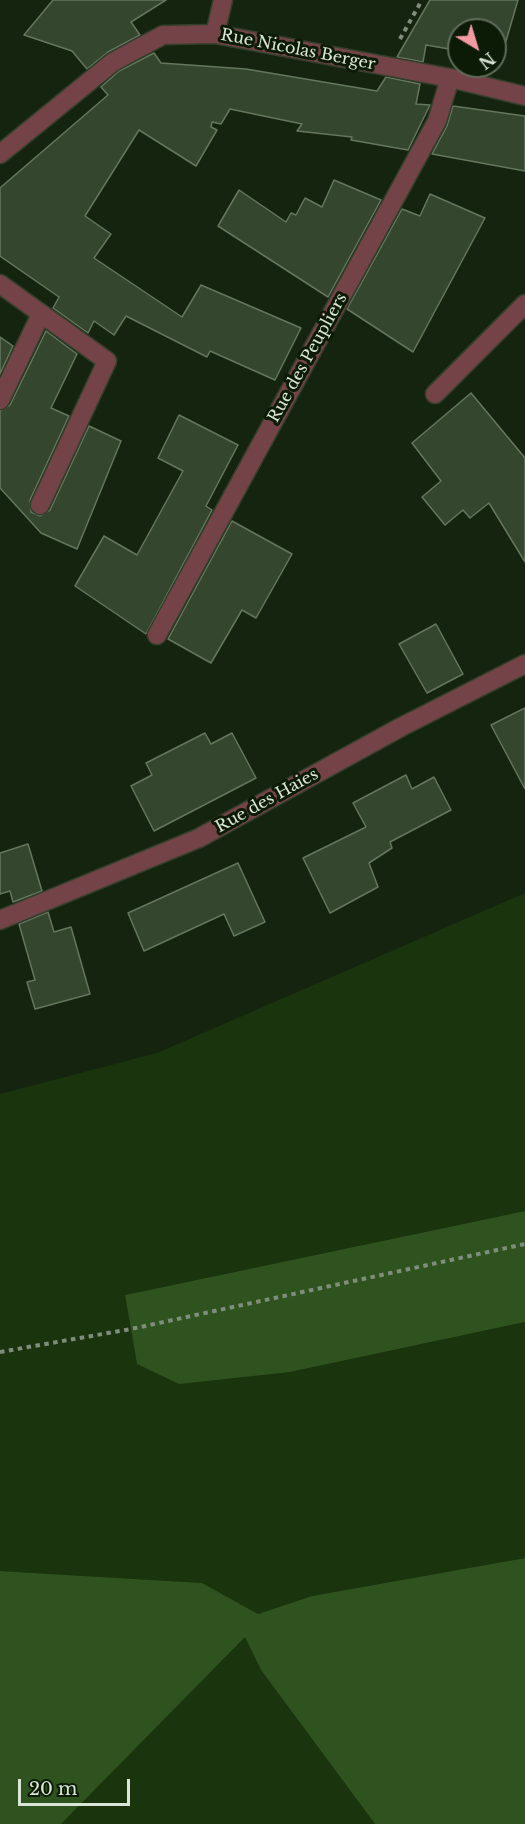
<!DOCTYPE html>
<html>
<head>
<meta charset="utf-8">
<style>
	body { margin:0 }
	#map { position:relative; width:525px; height:1824px; overflow:hidden; background:#15240f; font-family:"Libre Baskerville",serif }
	canvas { display:block }
	.north { position:absolute; left:447px; top:18px; width:60px; height:60px; box-sizing:border-box; background:#0c1b06; border:2px solid #5f6c5a; border-radius:50%; rotate:142deg; font-size:16px; font-weight:700; line-height:24px; text-align:center; color:#dbe5d7 }
	.north::after { content:''; display:block; margin:auto; width:21px; height:27px; background:#f49aa2; clip-path:polygon(50% 0,100% 100%,50% 72%,0 100%) }
	.scale { position:absolute; left:18px; top:1779px; width:112px; height:27px; box-sizing:border-box; border:3px solid #dbe5d7; border-top:0; padding-left:8px; font-size:18px; line-height:21px; white-space:nowrap; color:#dbe5d7; -webkit-text-stroke:4px #0c1b06; paint-order:stroke }
</style>
</head>
<body>
<div id="map">
<canvas width="525" height="1824"></canvas>
<div class="north">N</div>
<div class="scale">20 m</div>
</div>
<script>
const ctx = document.querySelector('canvas').getContext('2d');
ctx.lineJoin = 'round';
function fillPath(path, color) {
  ctx.fillStyle = color;
  ctx.fill(path, 'evenodd');
}
function shape(rows) {
  const path = new Path2D();
  for (const r of rows) {
    path.moveTo(r[0], r[1]);
    for (let i = 2; i < r.length; i += 2) path.lineTo(r[i], r[i + 1]);
  }
  return path;
}
function stroke(path, color, width, dash) {
  ctx.strokeStyle = color;
  ctx.lineWidth = width;
  ctx.lineCap = dash ? 'butt' : 'round';
  ctx.setLineDash(dash || []);
  ctx.stroke(path);
}
function label(font, color, halo, rows, align = 'center') {
  ctx.font = font + ' "Libre Baskerville",serif';
  ctx.lineWidth = 6;
  ctx.setLineDash([]);
  ctx.textBaseline = 'middle';
  ctx.strokeStyle = halo;
  ctx.fillStyle = color;
  for (const [text, x, y, turn = 0] of rows) {
    ctx.save();
    ctx.translate(x, y);
    ctx.rotate((+turn || 0) * Math.PI / 180);
    ctx.textAlign = isNaN(turn) ? turn : align;
    if (halo) ctx.strokeText(text, 0, 0);
    ctx.fillText(text, 0, 0);
    ctx.restore();
  }
}
const green = shape([
	[525,893,525,1211,125,1295,137,1364,290,1372,525,1322,525,1558,312,1596,258,1614,201,1583,0,1571,0,1094,157,1053],
	[245,1636,261,1670,375,1824,61,1824]
]);
const forest = shape([
	[525,1211,525,1322,290,1372,179,1384,137,1364,125,1295],
	[525,1558,525,1824,375,1824,261,1670,245,1637,61,1824,0,1824,0,1571,202,1583,258,1614,312,1596]
]);
const building = shape([
	[53,0,166,0,131,22,140,35,108,52,87,69,72,51,24,35,53,0],
	[430,0,518,0,501,58,495,56,495,30,459,30,459,44,452,42,449,49,426,45,423,62,397,57,430,0],
	[154,53,161,63,246,69,377,91,386,77,420,84,416,104,430,105,408,150,351,140,352,137,297,131,302,124,230,109,221,124,212,122,211,127,217,130,196,166,139,130,85,216,111,234,94,258,182,317,201,285,301,328,275,380,210,351,207,357,126,316,114,335,94,321,88,333,53,308,59,297,0,256,0,188,108,95,101,87,119,71,154,53],
	[453,106,525,116,525,171,432,154,447,126,453,106],
	[334,180,381,200,328,297,218,226,239,190,286,222,291,213,296,215,305,198,322,207,334,180],
	[430,194,485,218,413,352,347,309,402,209,420,216,430,194],
	[46,331,77,354,51,408,69,416,30,500,31,512,40,516,50,510,89,426,121,441,77,549,41,533,0,488,0,411,10,405,46,331],
	[0,337,13,346,0,374,0,337],
	[471,393,525,458,525,562,489,503,470,518,463,510,445,525,422,497,441,481,412,443,471,393],
	[179,415,238,445,206,506,212,510,146,634,75,586,104,536,137,555,183,471,158,458,179,415],
	[232,521,292,554,256,618,242,610,211,663,168,639,232,521],
	[436,624,463,674,427,693,399,644,436,624],
	[525,708,525,789,491,725,525,708],
	[205,733,211,744,232,733,256,778,154,831,131,786,152,775,146,763,205,733],
	[406,775,412,789,434,777,451,810,390,842,392,848,369,863,378,887,330,913,303,858,366,827,353,803,406,775],
	[28,844,42,891,13,902,10,891,0,894,0,853,28,844],
	[238,863,265,922,234,936,224,914,144,951,128,913,238,863],
	[48,912,54,932,71,927,90,994,35,1009,27,982,35,980,19,924,48,912]
]);
const path = shape([
	[400,39,422,0],
	[0,1352,131,1329,525,1244]
]);
const service = shape([
	[0,284,107,361,40,505],
	[0,400,41,314]
]);
const minor = shape([
	[215,34,223,0],
	[0,154,113,62,163,35,215,34,450,78,525,96],
	[435,394,525,304],
	[157,635,437,121,450,78],
	[0,920,199,838,401,727,525,664]
]);
const streetNames = [
	["Rue Nicolas Berger",298,50,11],
	["Rue des Peupliers",308,358,-61],
	["Rue des Haies",267,801,-29]
];
fillPath(green, '#1a340e');
fillPath(forest, '#2e531e');
fillPath(building, '#35462f');
stroke(building, '#64775d', 1.5);
stroke(service, '#313f2b', 21);
stroke(minor, '#313f2b', 21);
stroke(path, '#818d7c', 4, [4.5, 4.5]);
stroke(service, '#744347', 18);
stroke(minor, '#744347', 18);
label('16px', '#dbe5d7', '#0c1b06', streetNames);
</script>
</body>
</html>
